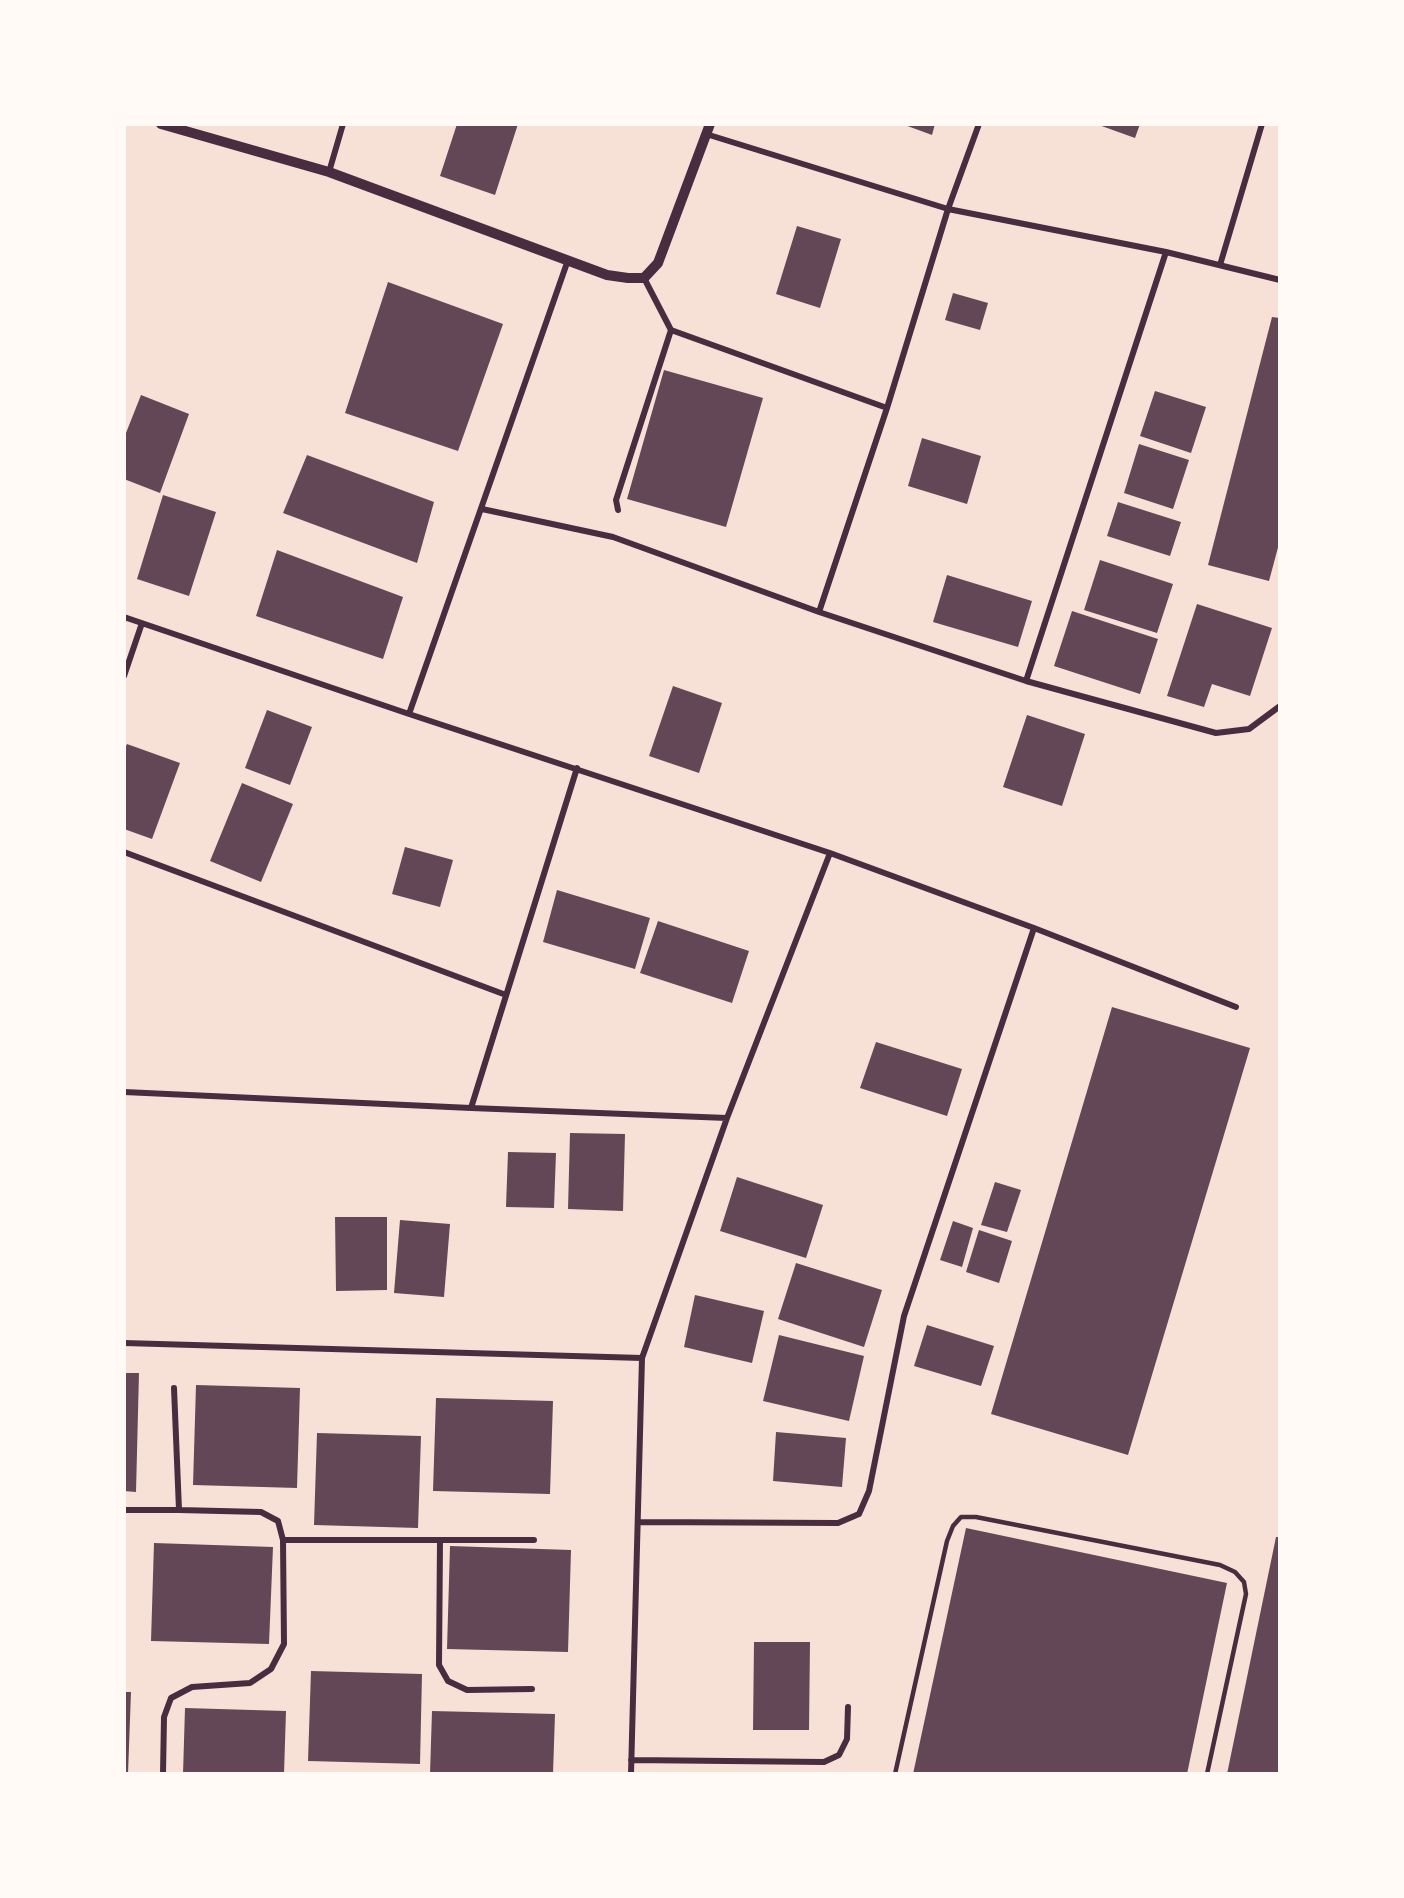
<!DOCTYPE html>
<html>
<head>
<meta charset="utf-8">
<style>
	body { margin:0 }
	#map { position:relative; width:1404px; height:1898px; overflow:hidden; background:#f7e1d7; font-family:"Exo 2",sans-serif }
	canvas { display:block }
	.frame { position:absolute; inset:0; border:126px solid #fffaf5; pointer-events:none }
</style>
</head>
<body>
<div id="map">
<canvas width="1404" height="1898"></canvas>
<div class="frame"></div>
</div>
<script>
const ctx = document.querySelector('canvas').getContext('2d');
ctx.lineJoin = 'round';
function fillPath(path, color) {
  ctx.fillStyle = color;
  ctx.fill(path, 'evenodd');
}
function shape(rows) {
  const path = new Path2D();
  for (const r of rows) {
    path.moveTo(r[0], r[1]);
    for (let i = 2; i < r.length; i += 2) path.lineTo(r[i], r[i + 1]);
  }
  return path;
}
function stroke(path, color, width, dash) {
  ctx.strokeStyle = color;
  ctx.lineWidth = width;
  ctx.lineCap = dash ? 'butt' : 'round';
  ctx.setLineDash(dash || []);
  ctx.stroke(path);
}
const building = shape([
	[457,124,518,124,495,195,440,176],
	[902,124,935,124,932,135],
	[1096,124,1140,124,1135,138],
	[797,226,841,239,820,308,776,294],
	[388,282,503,324,458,451,345,413],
	[953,293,988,303,980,330,945,320],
	[1272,317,1280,318,1280,540,1269,581,1208,565],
	[664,370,763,398,726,527,627,499],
	[1155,391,1206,407,1191,453,1140,436],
	[141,395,189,414,160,493,124,479,124,438],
	[922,438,981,456,967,504,908,486],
	[1139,444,1189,460,1173,509,1124,493],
	[307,455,434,502,417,563,283,513],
	[163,495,216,512,189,596,137,579],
	[1118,502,1181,522,1170,556,1107,536],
	[277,550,403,597,383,659,256,616],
	[1100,560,1173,584,1157,633,1084,610],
	[947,575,1032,601,1018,647,933,622],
	[1197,604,1272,628,1250,696,1212,684,1204,707,1167,696],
	[1072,611,1158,639,1140,694,1054,666],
	[673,686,722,703,699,773,649,756],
	[267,710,312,727,290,785,245,768],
	[1027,715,1085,734,1062,806,1003,787],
	[127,744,180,763,152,839,124,829,124,750],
	[242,783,293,804,261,882,210,861],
	[405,847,453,860,440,907,392,894],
	[557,890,650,918,635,969,543,942],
	[658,921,749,951,732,1003,640,973],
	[1112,1007,1250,1048,1128,1455,991,1414],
	[876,1042,962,1069,947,1116,860,1088],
	[570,1133,625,1134,623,1211,568,1209],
	[508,1152,556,1153,554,1208,506,1207],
	[737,1177,823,1205,806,1258,720,1231],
	[995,1182,1021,1190,1007,1232,981,1225],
	[335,1217,387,1217,387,1290,336,1291],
	[400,1220,450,1224,444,1297,394,1293],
	[953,1221,973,1228,962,1267,940,1260],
	[979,1230,1012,1241,999,1283,966,1272],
	[796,1263,882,1290,864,1347,778,1319],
	[695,1295,764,1311,752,1363,684,1347],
	[927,1325,994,1346,981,1386,914,1366],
	[779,1335,864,1356,849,1421,763,1401],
	[124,1373,139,1373,136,1492,124,1491],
	[196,1385,300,1388,297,1488,193,1485],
	[436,1398,553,1401,550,1494,433,1491],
	[776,1432,846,1438,842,1487,773,1481],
	[317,1433,421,1436,418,1528,314,1525],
	[966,1528,1227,1583,1187,1774,913,1774],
	[1276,1537,1280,1537,1280,1774,1227,1774],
	[154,1543,273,1547,269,1644,151,1641],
	[450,1546,571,1550,568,1652,447,1649],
	[754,1642,810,1642,809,1730,753,1730],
	[311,1671,422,1674,420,1764,308,1761],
	[124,1692,131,1692,128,1774,124,1774],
	[185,1708,286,1711,284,1774,183,1774],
	[432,1711,555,1714,553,1774,430,1774]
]);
const service = shape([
	[895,1774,947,1541,953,1526,961,1517,976,1517,1220,1565,1235,1572,1244,1582,1246,1594,1207,1774]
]);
const minor = shape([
	[706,134,948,209,1166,252,1280,280],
	[329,172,343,124],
	[1220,265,1262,124],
	[644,278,671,330,887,408],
	[482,509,613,537,819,612,1026,681,1216,733,1249,729,1280,706],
	[618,510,616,500,671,330],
	[819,612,887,408,948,209,979,124],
	[124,617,409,714,830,853,1034,928,1236,1007],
	[124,676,142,623],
	[1026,681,1166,252],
	[409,714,568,260],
	[124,852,506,995],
	[124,1092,471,1108,727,1118],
	[471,1108,577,768],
	[124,1343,642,1358],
	[124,1510,179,1510],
	[638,1522,838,1523,859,1514,869,1491,904,1316,1034,928],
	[283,1540,534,1540],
	[440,1540,439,1665,448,1681,467,1690,532,1689],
	[631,1760,824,1762,839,1755,847,1739,848,1707],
	[163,1774,164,1717,171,1698,192,1687,250,1683,271,1669,284,1644,283,1540,278,1521,261,1512,179,1510,174,1388],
	[631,1774,642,1358,727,1118,830,853]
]);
const tertiary = shape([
	[161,124,329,172,607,275,628,278,644,278,658,263,710,124]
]);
fillPath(building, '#644757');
stroke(service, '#4a2c40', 4.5);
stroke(minor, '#4a2c40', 6);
stroke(tertiary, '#4a2c40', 10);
</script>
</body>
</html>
